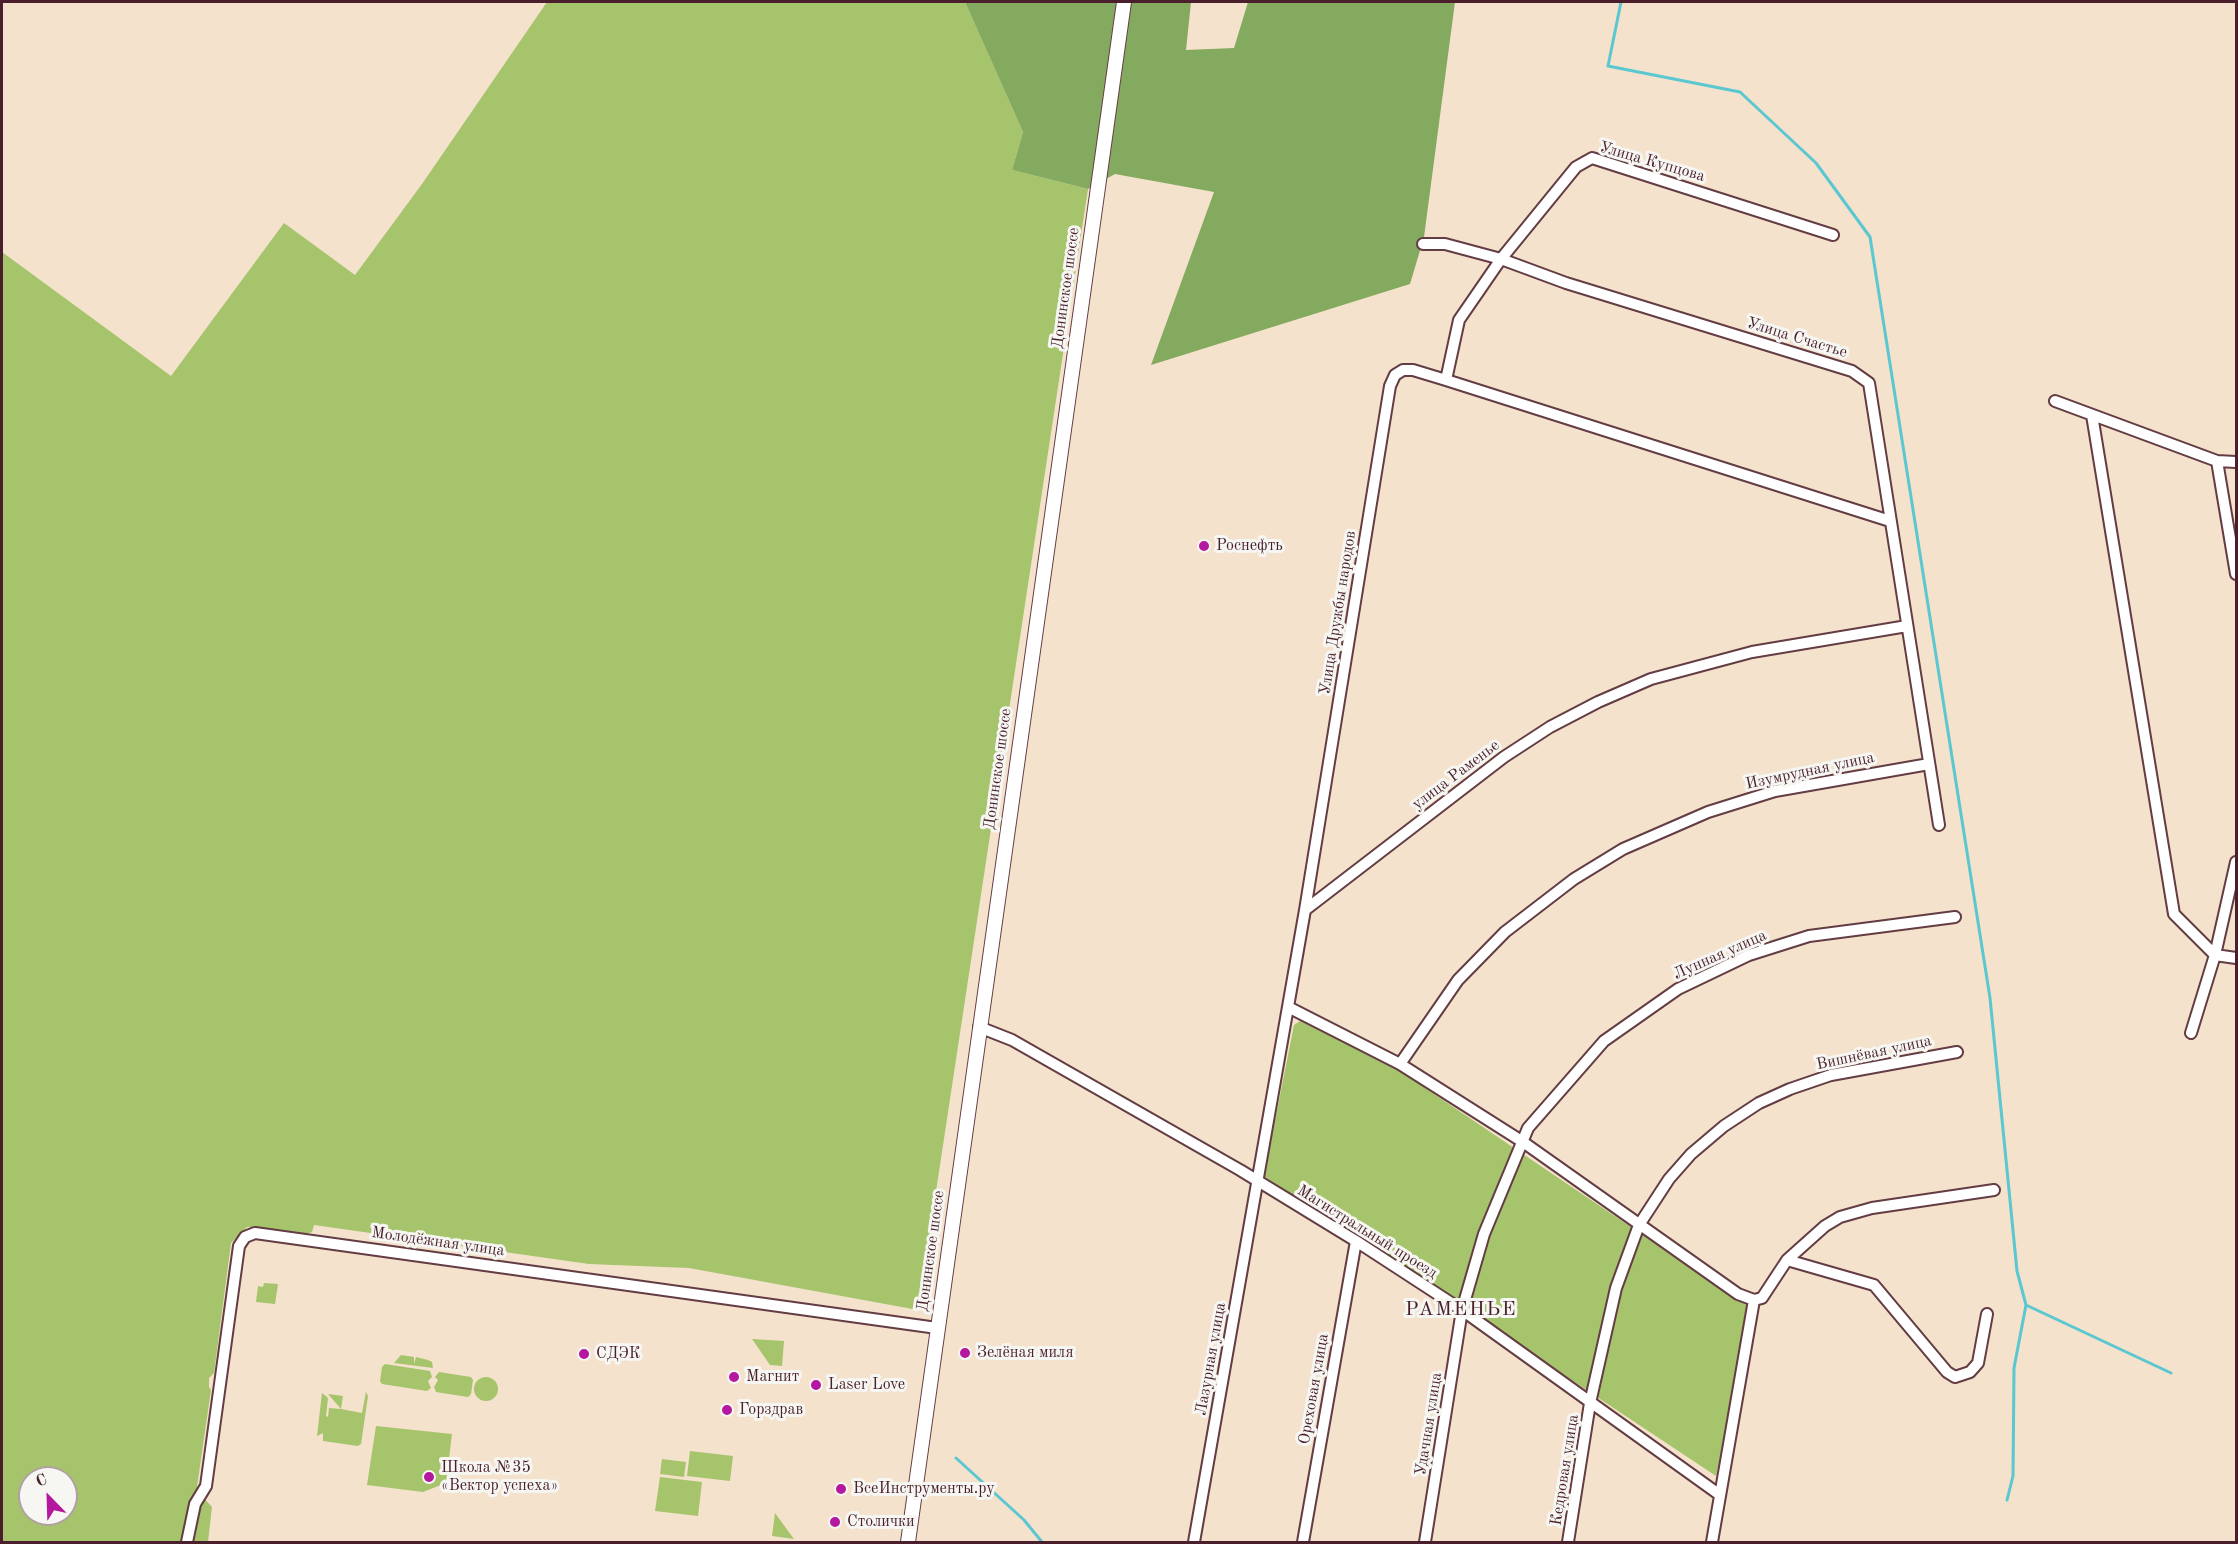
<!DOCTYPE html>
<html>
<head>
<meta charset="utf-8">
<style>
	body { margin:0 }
	#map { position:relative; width:2238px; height:1544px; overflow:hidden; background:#f4e2cc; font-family:"Old Standard TT",serif }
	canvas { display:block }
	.frame { position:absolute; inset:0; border:3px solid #4a1f2b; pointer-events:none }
	.north { position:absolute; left:18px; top:1466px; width:60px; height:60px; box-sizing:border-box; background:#f6f6f2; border:2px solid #b1a0a2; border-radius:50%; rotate:337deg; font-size:16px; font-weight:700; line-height:24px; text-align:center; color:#4a1f2b }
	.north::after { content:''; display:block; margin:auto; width:21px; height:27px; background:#b5179e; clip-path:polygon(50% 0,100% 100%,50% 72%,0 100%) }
</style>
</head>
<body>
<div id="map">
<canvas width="2238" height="1544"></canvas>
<div class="frame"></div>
<div class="north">С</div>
</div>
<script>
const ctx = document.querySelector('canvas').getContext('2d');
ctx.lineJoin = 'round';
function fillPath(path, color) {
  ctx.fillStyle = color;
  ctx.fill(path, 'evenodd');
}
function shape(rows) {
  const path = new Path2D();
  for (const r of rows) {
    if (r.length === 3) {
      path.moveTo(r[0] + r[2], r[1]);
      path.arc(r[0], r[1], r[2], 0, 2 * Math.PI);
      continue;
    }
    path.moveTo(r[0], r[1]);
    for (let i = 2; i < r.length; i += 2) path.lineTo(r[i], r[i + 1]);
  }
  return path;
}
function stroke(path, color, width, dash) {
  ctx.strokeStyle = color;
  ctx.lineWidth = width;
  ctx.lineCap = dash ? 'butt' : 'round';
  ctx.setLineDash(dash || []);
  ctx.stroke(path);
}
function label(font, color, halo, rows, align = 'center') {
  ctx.font = font + ' "Old Standard TT",serif';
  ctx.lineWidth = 6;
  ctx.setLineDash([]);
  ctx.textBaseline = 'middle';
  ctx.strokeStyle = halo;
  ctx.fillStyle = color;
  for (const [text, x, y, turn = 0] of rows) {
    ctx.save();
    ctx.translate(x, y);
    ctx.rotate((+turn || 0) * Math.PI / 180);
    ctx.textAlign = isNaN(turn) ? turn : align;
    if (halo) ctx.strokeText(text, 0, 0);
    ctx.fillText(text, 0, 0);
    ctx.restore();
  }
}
const green = shape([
	[547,2,965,2,1023,132,1012,170,1088,189,918,1310,689,1268,589,1264,314,1225,312,1232,306,1234,247,1227,231,1243,214,1373,209,1378,209,1387,211,1390,197,1487,200,1494,212,1507,208,1542,2,1542,2,252,171,376,284,223,355,275,422,184],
	[30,1478,66,1478,66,1514,30,1514],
	[1303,1019,1394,1067,1751,1308,1716,1476,1264,1176,1294,1025],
	[264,1283,278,1284,275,1304,256,1302,258,1286,263,1287],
	[752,1339,784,1341,782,1366,770,1365],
	[401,1355,414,1357,414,1364,416,1357,428,1360,432,1362,433,1368,394,1363],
	[385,1364,430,1371,432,1377,428,1381,431,1388,427,1391,382,1384,380,1381,382,1367],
	[439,1372,471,1377,473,1380,471,1394,468,1397,436,1392,434,1387,438,1380,435,1377],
	[486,1389,12],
	[366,1392,368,1396,361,1444,358,1446,323,1441,323,1433,317,1436,322,1393,328,1398,326,1416,328,1417,329,1408,341,1409,328,1394,343,1396,341,1409,362,1413],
	[376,1426,452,1434,446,1483,423,1492,367,1485],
	[690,1451,733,1456,730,1481,687,1476],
	[662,1459,686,1462,684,1477,660,1474],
	[660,1477,702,1482,698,1516,655,1511],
	[775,1513,794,1539,772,1536]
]);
const forest = shape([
	[965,2,1191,2,1186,50,1234,48,1248,2,1455,2,1424,237,1410,284,1151,365,1214,192,1115,174,1088,189,1012,170,1023,132]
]);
const stream = shape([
	[1621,2,1608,66,1740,92,1816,163,1870,237,1990,998,2017,1271,2026,1305,2171,1373],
	[956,1458,1024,1520,1042,1542],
	[2007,1500,2013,1476,2014,1368,2026,1305]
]);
const minor = shape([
	[1423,244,1445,244,1501,259,1566,283,1852,371,1869,383,1939,825],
	[1446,380,1890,521],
	[2055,401,2217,461,2236,462],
	[2092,415,2174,914,2215,955,2236,958],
	[2217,461,2236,574],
	[1305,910,1390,386,1395,375,1403,370,1413,370,1446,380,1459,320,1501,259,1576,167,1592,158,1833,235],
	[1290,1008,1400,1064,1523,1142,1738,1294,1754,1300],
	[979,1027,1012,1040,1240,1170,1356,1241,1462,1310,1720,1495],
	[2191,1033,2215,955,2236,862],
	[1400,1064,1458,980,1505,932,1574,879,1623,849,1708,812,1775,791,1929,764],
	[1787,1260,1874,1285,1947,1372,1955,1377,1970,1372,1978,1363,1987,1314],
	[1754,1300,1762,1298,1787,1260,1825,1226,1840,1217,1872,1208,1994,1190],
	[187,1542,195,1504,206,1486,239,1246,245,1237,255,1233,937,1328],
	[1194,1542,1305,910,1504,757,1550,727,1598,702,1651,679,1752,652,1907,626],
	[1303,1542,1356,1241],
	[1425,1542,1462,1310,1484,1234,1528,1128,1604,1041,1678,989,1749,955,1809,936,1955,917],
	[1568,1542,1590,1403,1616,1288,1639,1225,1669,1179,1691,1154,1724,1126,1759,1103,1790,1089,1831,1075,1957,1052],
	[1712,1542,1754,1300]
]);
const major = shape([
	[908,1542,1124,2]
]);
const markers = [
	[1204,546,6,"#b5179e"],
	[965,1353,6,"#b5179e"],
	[584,1354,6,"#b5179e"],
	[734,1377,6,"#b5179e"],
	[816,1385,6,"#b5179e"],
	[727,1410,6,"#b5179e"],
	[429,1477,6,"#b5179e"],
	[841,1489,6,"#b5179e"],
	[835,1522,6,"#b5179e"]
];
const streetNames = [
	["Улица Купцова",1652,162,16],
	["Донинское шоссе",1066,288,-82],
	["Улица Счастье",1797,338,17],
	["Улица Дружбы народов",1338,613,-81],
	["Донинское шоссе",998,769,-82],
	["Изумрудная улица",1810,771,-12],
	["улица Раменье",1456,775,-37],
	["Лунная улица",1720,955,-24],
	["Вишнёвая улица",1874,1053,-12],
	["Магистральный проезд",1367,1232,32],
	["Молодёжная улица",438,1242,8],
	["Донинское шоссе",931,1251,-82],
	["Лазурная улица",1211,1359,-80],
	["Ореховая улица",1314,1389,-80],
	["Удачная улица",1429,1424,-81],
	["Кедровая улица",1565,1470,-81]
];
const poiNames = [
	["Роснефть",1216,546],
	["Зелёная миля",977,1353],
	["СДЭК",596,1354],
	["Магнит",746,1377],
	["Laser Love",828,1385],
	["Горздрав",739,1410],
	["Школа №35",441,1468],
	["«Вектор успеха»",441,1486],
	["ВсеИнструменты.ру",853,1489],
	["Столички",847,1522]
];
const quarterNames = [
	["РАМЕНЬЕ",1461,1310]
];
fillPath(green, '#a6c46b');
fillPath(forest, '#84aa5f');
stroke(stream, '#5ac7d1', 3);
stroke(minor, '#643c43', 14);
stroke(major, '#643c43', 16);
stroke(minor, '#fff', 10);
stroke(major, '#fff', 14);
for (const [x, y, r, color] of markers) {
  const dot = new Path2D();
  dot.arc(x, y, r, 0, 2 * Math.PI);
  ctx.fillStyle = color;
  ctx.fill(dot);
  stroke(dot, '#f6f6f2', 2);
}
label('16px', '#4a1f2b', '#f6f6f2', streetNames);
label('16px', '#4a1f2b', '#f6f6f2', poiNames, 'left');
ctx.letterSpacing = '1.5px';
label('20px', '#4a1f2b', '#f6f6f2', quarterNames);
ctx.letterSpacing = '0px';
</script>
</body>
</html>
